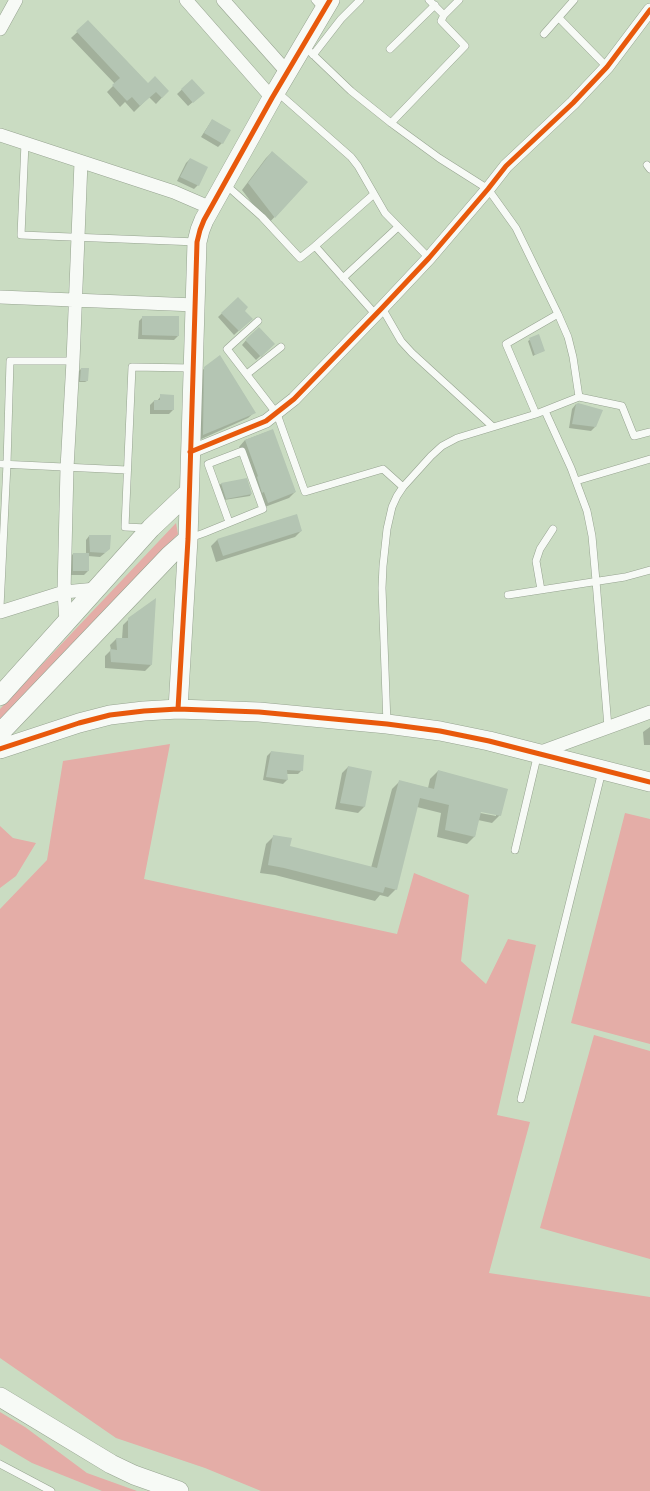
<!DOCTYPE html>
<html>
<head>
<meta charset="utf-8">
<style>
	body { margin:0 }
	canvas { display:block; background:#cadcc2 }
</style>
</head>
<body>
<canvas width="650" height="1491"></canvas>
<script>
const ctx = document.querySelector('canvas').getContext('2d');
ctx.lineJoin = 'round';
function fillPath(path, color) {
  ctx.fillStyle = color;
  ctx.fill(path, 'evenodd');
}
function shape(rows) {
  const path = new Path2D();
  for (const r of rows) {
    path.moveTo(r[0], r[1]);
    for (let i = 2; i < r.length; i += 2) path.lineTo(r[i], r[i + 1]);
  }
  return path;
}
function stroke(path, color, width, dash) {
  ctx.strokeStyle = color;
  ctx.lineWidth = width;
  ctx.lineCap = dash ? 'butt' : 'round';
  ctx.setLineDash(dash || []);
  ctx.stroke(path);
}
const green = shape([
	[176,523,178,534,0,720,0,709],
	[170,744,144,879,397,934,414,873,469,895,461,961,486,984,508,939,536,945,497,1115,530,1122,489,1273,650,1297,650,1491,261,1491,205,1468,116,1438,0,1358,0,909,47,860,63,761],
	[625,813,650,819,650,1044,571,1023],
	[0,826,13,838,36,843,16,876,0,888],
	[594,1035,650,1051,650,1259,540,1228],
	[0,1412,25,1427,87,1473,137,1491,102,1491,32,1463,0,1444]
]);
const shadow = shape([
	[88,22,148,85,168,91,156,104,149,97,134,112,125,102,120,107,107,92,115,84,71,38],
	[192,80,199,97,188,106,177,94],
	[212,120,222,143,218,147,201,137],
	[272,152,307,182,268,224,242,190,266,158],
	[190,159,198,185,194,189,177,181,186,163],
	[238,298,247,323,234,335,218,317],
	[143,317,178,336,174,340,138,339,139,321],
	[538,335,544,350,533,356,528,341],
	[247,339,270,347,256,360,242,345],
	[205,368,255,412,248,418,197,441,198,374],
	[81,369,87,381,85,382,79,382,79,371],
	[161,396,173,410,169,414,150,414,150,405,154,401,157,401],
	[576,404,595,427,591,431,569,428,572,409],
	[272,430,295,492,289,498,262,508,239,447,245,440],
	[246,479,251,494,250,496,224,500,219,485,221,484],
	[301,531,295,537,216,562,211,546,217,540],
	[89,536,105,553,100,557,88,556,88,571,84,575,69,575,69,558,73,554,86,554,86,540],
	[129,619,151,665,145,671,105,668,105,656,111,650,110,645,116,639,122,639,123,625],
	[650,727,650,745,644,745,643,732],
	[271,752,302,770,298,774,286,774,287,780,283,784,263,780,267,756],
	[348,767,371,772,364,807,358,813,335,809,342,773],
	[438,771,500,815,492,823,478,820,475,836,467,844,437,837,441,813,417,807,396,889,388,897,380,895,375,901,275,875,260,873,266,844,274,836,289,847,371,868,392,789,400,781,428,788,430,779],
	[476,810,496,814,496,816,475,812]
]);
const building = shape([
	[88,20,148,83,155,76,169,91,162,98,156,92,140,106,132,97,127,101,112,85,120,78,76,31],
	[192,79,205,93,193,103,181,89],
	[212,119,231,130,223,144,204,133],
	[272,151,308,182,275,218,248,183],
	[190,158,208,167,199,186,180,177],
	[238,297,248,307,245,311,253,319,239,331,221,313],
	[142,316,179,316,179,336,142,335],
	[259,327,275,344,261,357,246,341,246,339],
	[539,334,545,351,535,355,529,338],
	[220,355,256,413,203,435,204,367],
	[81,368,89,368,88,381,80,381],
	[160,394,174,395,174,410,154,410,154,400,160,400],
	[578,403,603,410,596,427,572,424,576,404],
	[273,429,296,492,268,503,264,492,262,493,257,477,258,476,245,440],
	[247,478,252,494,226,499,221,483],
	[297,514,302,531,223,556,217,539],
	[89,535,111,535,110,549,105,553,90,552],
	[73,553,89,553,89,571,73,571],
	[156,598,152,665,111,662,110,649,117,650,116,638,128,638,128,618],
	[271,751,304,755,303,771,287,770,288,780,266,777],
	[348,766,372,771,365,807,340,803],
	[438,770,508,789,501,816,481,812,475,837,445,830,449,805,420,798,397,890,385,887,383,893,284,868,268,865,273,835,292,838,290,846,377,868,399,780,434,789]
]);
const lane = shape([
	[315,0,323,9],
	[429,0,444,15,459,0],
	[559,18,607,67],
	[544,34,574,0],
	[304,46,351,91,391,123,439,158,488,189,516,228,558,314,568,337,573,357,579,397,536,414,457,438,442,446,431,456,403,487,397,496,392,507,387,529,383,566,382,588,387,724],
	[390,49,435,5],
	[313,55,341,19,360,0],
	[276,91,351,157,358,166,385,213,429,258],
	[391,123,465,46,441,21,444,15],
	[25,143,21,235,197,242],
	[647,165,650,169],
	[225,184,262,217,300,258,315,246,376,315],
	[315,246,374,194],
	[343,278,398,227],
	[382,308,401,341,412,353,492,426],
	[258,321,227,349,277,414,305,492,383,469,403,487],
	[247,374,281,347],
	[579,397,622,406,634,436,650,432],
	[545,411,571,468,587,511,592,536,596,581,608,727],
	[536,414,506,344,558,314],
	[0,464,127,470],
	[576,481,650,459],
	[147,528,125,527,132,367,192,368],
	[190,538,204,533,263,509,242,451,208,464,229,522],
	[541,590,536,561,540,549,553,529],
	[508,595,625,577,650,570],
	[0,607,7,464,10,361,73,361],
	[515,850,538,753],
	[521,1099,602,771],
	[0,1464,51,1491]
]);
const street = shape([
	[186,0,272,98],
	[223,0,287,72],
	[0,29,16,0],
	[0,135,174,192,211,208],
	[0,297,195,305],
	[190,452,266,421,294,399,382,308,429,258,488,189,506,166,573,103,607,67,650,10],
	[0,612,64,592,96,589],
	[66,621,64,592,67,468,73,361,81,162],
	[538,753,650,712]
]);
const secondary = shape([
	[0,696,151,528,189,492],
	[178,709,188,539,197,242,200,230,204,220,272,98,330,0],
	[0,733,170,555,188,539],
	[0,749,79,723,110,715,144,711,178,709,259,712,387,724,440,731,489,741,650,782],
	[0,1397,111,1464,134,1475,179,1491]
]);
const cycleway = shape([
	[190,452,266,421,294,399,382,308,429,258,488,189,506,166,573,103,607,67,650,10],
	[178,709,188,539,197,242,200,230,204,220,272,98,330,0],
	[0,749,79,723,110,715,144,711,178,709,259,712,387,724,440,731,489,741,650,782]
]);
fillPath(green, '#e4ada7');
fillPath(shadow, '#0003');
fillPath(building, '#b4c5b3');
stroke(lane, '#96a390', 8);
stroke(street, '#96a390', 14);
stroke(secondary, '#96a390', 20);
stroke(lane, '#f7faf6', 7);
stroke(street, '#f7faf6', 13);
stroke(secondary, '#f7faf6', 19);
stroke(cycleway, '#e8590c', 5);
</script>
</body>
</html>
